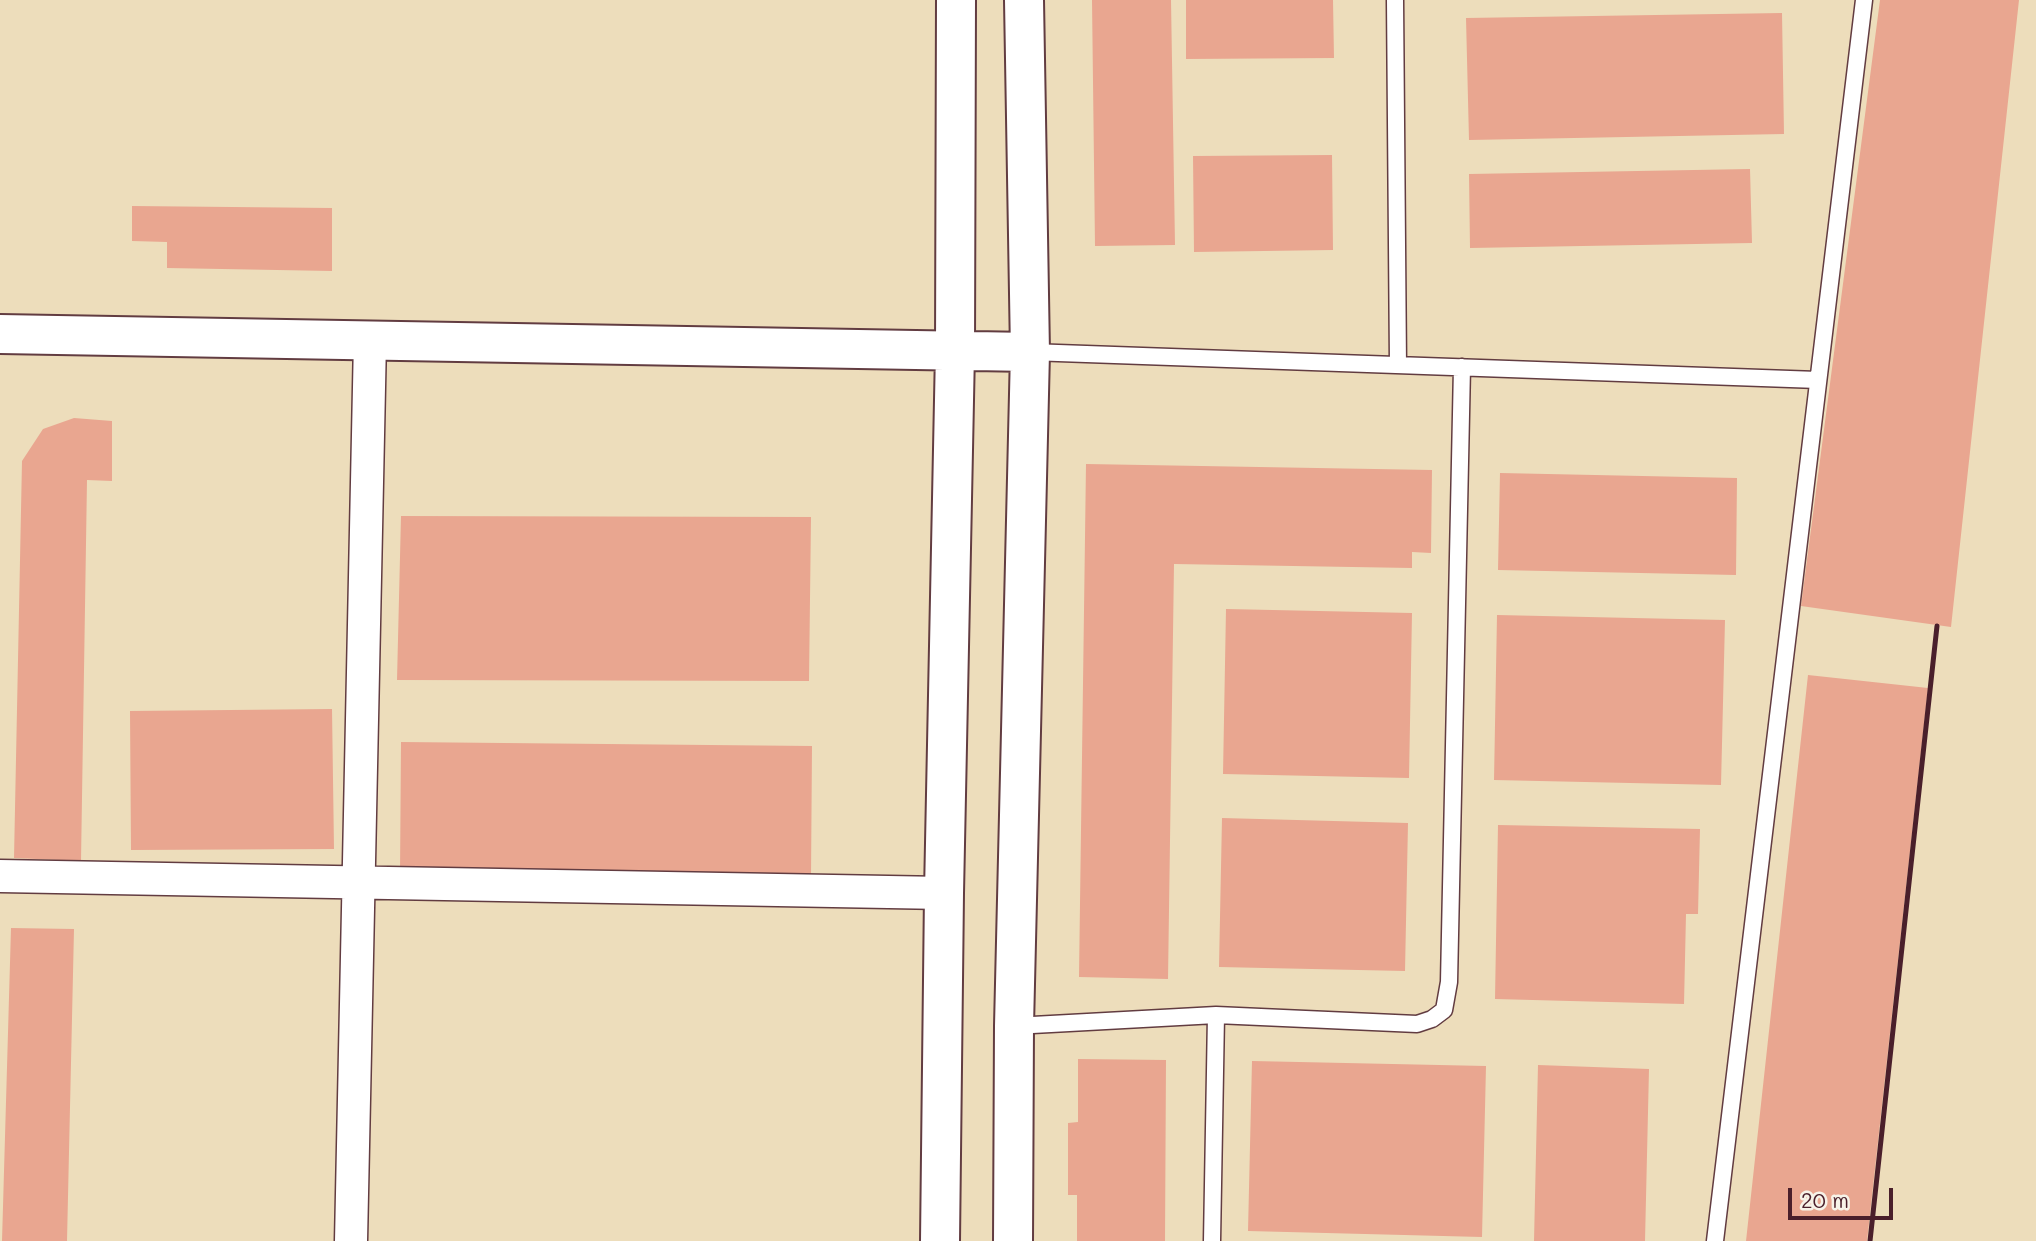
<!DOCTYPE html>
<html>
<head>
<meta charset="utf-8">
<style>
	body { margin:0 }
	#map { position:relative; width:2036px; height:1241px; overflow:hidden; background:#edddbb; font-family:Mali,sans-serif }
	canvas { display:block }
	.scale { position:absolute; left:1788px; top:1188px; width:105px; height:32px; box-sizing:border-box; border:4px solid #4a1f2b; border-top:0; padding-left:9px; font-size:21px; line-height:24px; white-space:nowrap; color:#4a1f2b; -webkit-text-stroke:5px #f7f3e8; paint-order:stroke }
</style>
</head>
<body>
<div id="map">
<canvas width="2036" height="1241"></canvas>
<div class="scale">20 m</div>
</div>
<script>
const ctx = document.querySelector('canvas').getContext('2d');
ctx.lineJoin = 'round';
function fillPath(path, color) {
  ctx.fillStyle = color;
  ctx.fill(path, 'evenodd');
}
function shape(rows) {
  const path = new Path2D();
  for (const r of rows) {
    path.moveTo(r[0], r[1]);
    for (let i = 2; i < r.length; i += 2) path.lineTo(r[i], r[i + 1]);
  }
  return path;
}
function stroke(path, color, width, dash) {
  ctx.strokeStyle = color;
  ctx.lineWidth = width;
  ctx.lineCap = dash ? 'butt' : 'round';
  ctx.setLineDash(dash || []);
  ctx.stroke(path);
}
const building = shape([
	[1092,0,1171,0,1175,245,1095,246],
	[1186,0,1333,0,1334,58,1186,59],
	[1880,0,2019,0,1951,627,1801,606],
	[1782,13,1784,134,1469,140,1466,18],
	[1332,155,1333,250,1194,252,1193,156],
	[1750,169,1752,243,1470,248,1469,174],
	[132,206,332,208,332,271,167,268,167,242,132,241],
	[74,418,112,421,112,481,87,480,81,861,14,858,22,461,43,429],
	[1086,464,1432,470,1431,553,1412,552,1412,568,1174,564,1168,979,1079,977],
	[1500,473,1737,478,1736,575,1498,570],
	[401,516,811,517,809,681,397,680],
	[1226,609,1412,613,1409,778,1223,774],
	[1497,615,1725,620,1721,785,1494,780],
	[1808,675,1928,688,1867,1241,1746,1241],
	[332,709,334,849,131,850,130,711],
	[401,742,812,746,811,877,400,874],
	[1222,818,1408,823,1405,971,1219,967],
	[1498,825,1700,829,1698,914,1686,914,1684,1004,1495,999],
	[11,928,74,929,67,1241,2,1241],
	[1078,1059,1166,1060,1165,1241,1077,1241,1077,1195,1068,1195,1068,1123,1078,1122],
	[1252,1061,1486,1066,1482,1237,1248,1231],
	[1538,1065,1649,1069,1645,1241,1534,1241]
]);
const lane = shape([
	[1395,0,1398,365],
	[1030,352,1818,380],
	[1014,1026,1216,1015,1417,1024,1432,1019,1444,1010,1449,982,1462,367],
	[1212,1241,1216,1015],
	[1715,1241,1864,0]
]);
const street = shape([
	[0,876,944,893],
	[351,1241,370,340]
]);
const secondary = shape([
	[0,334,1030,352],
	[940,1241,944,893,955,351,956,0],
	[1013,1241,1014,1026,1030,352,1024,0]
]);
const rail = shape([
	[1870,1241,1937,626]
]);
fillPath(building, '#e9a690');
stroke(lane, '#623c41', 19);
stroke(street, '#623c41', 35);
stroke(secondary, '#623c41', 42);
stroke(lane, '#fff', 16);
stroke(street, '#fff', 32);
stroke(secondary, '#fff', 38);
stroke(rail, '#4a1f2b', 5);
</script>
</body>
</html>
